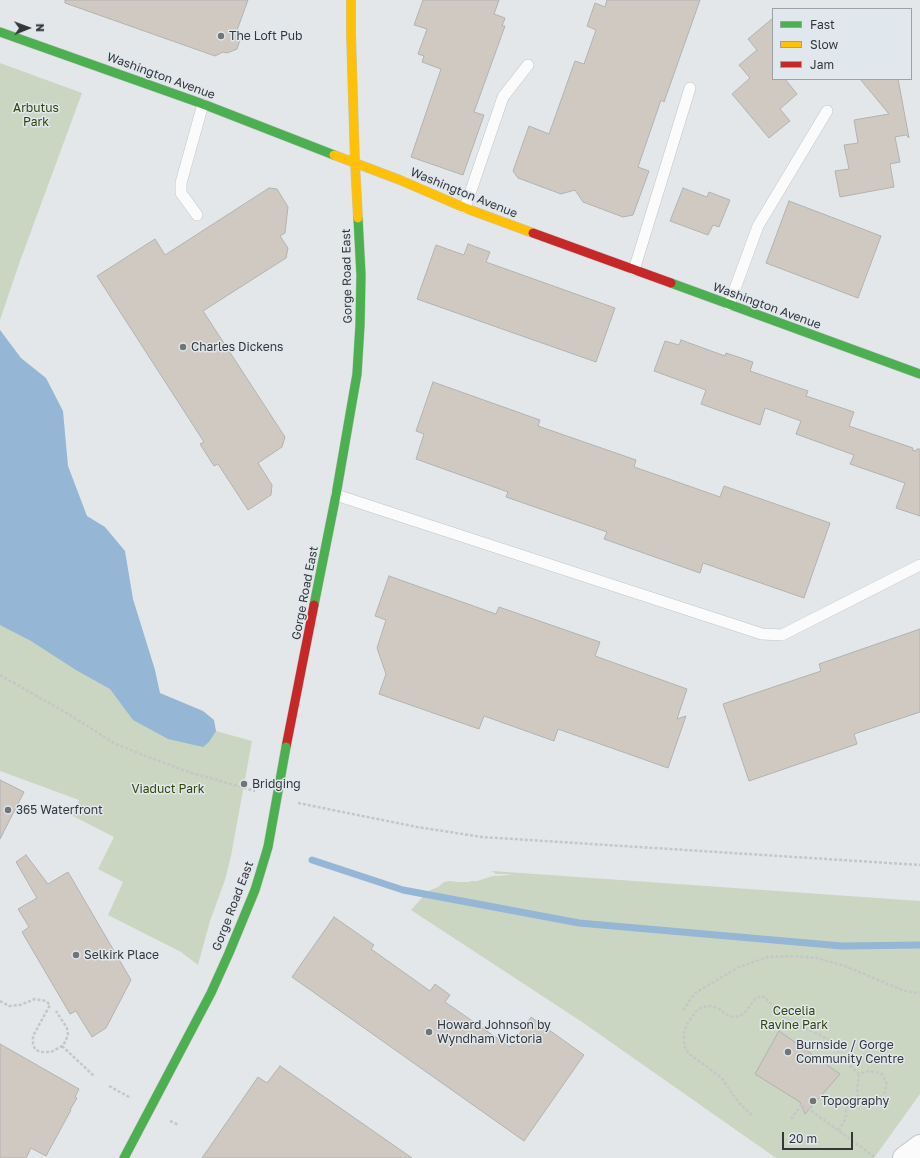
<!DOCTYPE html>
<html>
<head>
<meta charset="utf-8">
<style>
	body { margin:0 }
	#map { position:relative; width:920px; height:1158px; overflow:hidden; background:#e3e7ea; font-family:"Golos Text",sans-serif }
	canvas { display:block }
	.legend { position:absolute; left:772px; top:8px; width:140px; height:72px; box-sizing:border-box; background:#e0e7ed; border:1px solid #9ba1a5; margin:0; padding:5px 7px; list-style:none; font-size:12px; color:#34373a }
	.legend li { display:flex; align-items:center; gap:8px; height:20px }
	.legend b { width:20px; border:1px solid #9ba1a5 }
	.north { position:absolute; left:8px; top:8px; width:40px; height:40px; -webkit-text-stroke:3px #e0e7ed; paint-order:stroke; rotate:89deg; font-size:11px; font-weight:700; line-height:16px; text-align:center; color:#34373a }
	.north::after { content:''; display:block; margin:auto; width:14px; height:18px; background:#34373a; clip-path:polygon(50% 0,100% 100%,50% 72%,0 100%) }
	.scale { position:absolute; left:782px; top:1132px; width:71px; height:18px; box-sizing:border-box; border:2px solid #34373a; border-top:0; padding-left:5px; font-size:12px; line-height:14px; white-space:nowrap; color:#34373a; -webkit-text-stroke:3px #e0e7ed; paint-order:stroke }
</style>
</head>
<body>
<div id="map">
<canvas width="920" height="1158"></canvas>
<ul class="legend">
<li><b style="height:5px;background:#4caf50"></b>Fast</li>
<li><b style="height:5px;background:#ffc107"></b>Slow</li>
<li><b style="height:5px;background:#c62828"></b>Jam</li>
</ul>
<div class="north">N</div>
<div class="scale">20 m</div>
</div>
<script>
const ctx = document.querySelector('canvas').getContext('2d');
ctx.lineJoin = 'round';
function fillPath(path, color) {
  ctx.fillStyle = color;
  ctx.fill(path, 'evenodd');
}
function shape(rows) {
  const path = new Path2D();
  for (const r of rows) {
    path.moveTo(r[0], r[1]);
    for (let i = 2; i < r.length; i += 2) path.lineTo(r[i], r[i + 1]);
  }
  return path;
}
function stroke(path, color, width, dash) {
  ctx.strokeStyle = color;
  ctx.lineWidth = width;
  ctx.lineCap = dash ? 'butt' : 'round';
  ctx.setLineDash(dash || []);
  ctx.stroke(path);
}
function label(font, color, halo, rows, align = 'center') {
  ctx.font = font + ' "Golos Text",sans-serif';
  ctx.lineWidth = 3;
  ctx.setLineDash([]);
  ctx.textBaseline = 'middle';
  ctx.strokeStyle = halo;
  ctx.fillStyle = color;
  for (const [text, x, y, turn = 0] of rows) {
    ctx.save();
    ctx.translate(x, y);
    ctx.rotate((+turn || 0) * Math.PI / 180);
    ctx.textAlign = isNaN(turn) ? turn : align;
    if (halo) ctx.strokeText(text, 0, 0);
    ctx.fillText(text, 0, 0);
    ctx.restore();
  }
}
const green = shape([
	[0,63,82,93,19,264,0,320],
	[0,622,216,731,252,741,231,856,225,880,210,921,198,965,181,952,108,915,123,882,98,869,114,837,73,816,79,800,0,771],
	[492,871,920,901,920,1094,874,1158,776,1158,582,1022,411,910,428,891,438,887,444,882,450,881,457,882,468,882,472,881,477,881,493,876,512,875,505,874,496,874]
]);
const water = shape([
	[0,330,21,358,46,378,63,411,68,466,87,516,105,527,125,551,133,599,155,670,160,693,203,711,214,720,216,731,209,742,203,747,168,739,133,720,110,689,76,670,31,641,0,625]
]);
const stream = shape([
	[312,860,403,890,579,923,842,946,920,945]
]);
const building = shape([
	[65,0,248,0,236,33,240,40,237,49,227,53,223,52,215,56,65,3,65,0],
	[423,0,499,0,494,14,505,18,502,26,505,26,474,112,484,115,463,175,411,157,441,69,422,62,424,56,418,54,427,29,414,25,423,0],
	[607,0,700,0,664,102,661,100,638,167,649,171,633,215,623,217,583,202,575,190,561,194,518,178,513,171,529,126,549,134,575,61,584,64,596,30,587,26,595,3,605,7,607,0],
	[773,18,773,79,785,79,797,94,780,109,790,121,769,138,732,94,750,78,739,65,757,50,748,39,773,18],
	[860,79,898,79,909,138,906,135,895,137,900,162,890,164,894,187,840,197,835,171,849,169,844,145,858,143,854,120,889,114,860,79],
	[269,188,277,189,288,207,285,233,280,236,288,248,286,258,203,311,285,437,282,447,258,463,272,485,271,495,248,510,218,464,214,466,200,444,204,442,97,276,155,239,165,255,269,188],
	[683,188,707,197,709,192,730,200,719,227,713,225,708,235,670,221,683,188],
	[789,201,881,236,858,298,766,263,789,201],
	[468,244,490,252,486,262,615,308,596,362,417,299,436,245,464,255,468,244],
	[681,340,725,356,726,353,753,362,750,371,808,391,806,396,854,412,849,426,913,448,912,450,916,451,917,449,920,449,920,516,896,508,905,483,850,464,854,455,796,434,801,421,765,408,760,425,701,404,706,390,654,371,665,341,679,345,681,340],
	[433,382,540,420,538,426,636,460,634,467,669,479,720,497,724,486,830,523,804,598,703,563,700,573,604,539,607,532,506,497,508,492,416,459,424,434,416,431,433,382],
	[389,576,496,614,499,607,600,642,595,656,687,689,677,719,686,716,668,768,558,729,554,741,484,716,479,729,379,694,386,674,377,648,386,620,375,616,389,576],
	[920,629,920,712,854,734,857,744,749,781,723,704,821,671,819,664,920,629],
	[0,780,24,792,0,839,0,780],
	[26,855,48,884,68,872,131,980,106,1028,92,1037,76,1011,70,1014,22,932,29,927,18,909,37,898,16,862,26,855],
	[334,917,374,945,371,949,430,991,435,984,450,995,445,1002,510,1047,531,1017,584,1055,524,1141,292,977,334,917],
	[779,1031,840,1074,805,1114,800,1102,755,1074,779,1031],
	[0,1044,79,1089,75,1097,77,1098,70,1110,71,1110,46,1156,31,1148,26,1158,0,1158,0,1044],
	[280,1066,412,1158,202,1158,258,1077,267,1083,280,1066]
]);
const path = shape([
	[0,675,70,715,114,743,148,757,189,772,255,791],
	[298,803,417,827,482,837,920,865],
	[0,1001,9,1006,20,1005,35,999,46,1001,50,1005,33,1036,33,1044,35,1049,40,1052,51,1052,62,1046,65,1042,68,1035,67,1028,56,1011],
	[683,1010,695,993,739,967,768,957,794,956,817,958,845,966,902,990,915,993,920,992],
	[62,1046,94,1076],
	[109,1086,131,1098],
	[858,1097,857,1088,859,1074],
	[752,1115,740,1104,731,1092,723,1080,718,1075,689,1054,684,1046,684,1033,687,1024,696,1011,702,1007,711,1006,719,1009,727,1015,733,1017,740,1016,745,1012,755,999,760,996,765,997,776,1010,783,1017,793,1024,814,1032,831,1041,847,1063,859,1074,870,1071,876,1072,882,1074,887,1084,885,1092,880,1099,867,1100,858,1097,851,1101,846,1109,846,1118,839,1130],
	[791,1119,802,1104,876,1158],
	[170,1121,179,1125]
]);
const lane = shape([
	[465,208,503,97,528,65],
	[197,215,181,193,181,183,203,104],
	[634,270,690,88],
	[729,305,758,226,827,111],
	[336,495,762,634,782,635,920,565]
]);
const street = shape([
	[904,1158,920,1146]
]);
const fast = shape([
	[0,32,203,104,334,155],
	[671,283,920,374],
	[314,605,336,495,357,374,360,325,361,275,358,218],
	[124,1158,211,993,229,953,255,890,268,847]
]);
const slow = shape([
	[351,0,351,34,355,163,358,218],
	[334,155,400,180,465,208,533,233]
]);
const jam = shape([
	[533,233,671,283],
	[286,747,314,605]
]);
const fastBridge = shape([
	[268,847,286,747]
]);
const markers = [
	[221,36,4,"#717578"],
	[183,347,4,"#717578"],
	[244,784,4,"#717578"],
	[8,810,4,"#717578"],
	[76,955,4,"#717578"],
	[429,1032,4,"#717578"],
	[788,1052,4,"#717578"],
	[813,1101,4,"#717578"]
];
const poiNames = [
	["The Loft Pub",229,36],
	["Charles Dickens",191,347],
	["Bridging",252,784],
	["365 Waterfront",16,810],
	["Selkirk Place",84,955],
	["Howard Johnson by",437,1025],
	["Wyndham Victoria",437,1039],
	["Burnside / Gorge",796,1045],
	["Community Centre",796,1059],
	["Topography",821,1101]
];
const streetNames = [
	["Washington Avenue",161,76,20],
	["Washington Avenue",464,193,22],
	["Gorge Road East",347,276,-91],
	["Washington Avenue",767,306,20],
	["Gorge Road East",305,593,-79],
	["Gorge Road East",233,906,-69]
];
const parkNames = [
	["Arbutus",36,108],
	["Park",36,122],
	["Viaduct Park",168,789],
	["Cecelia",794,1011],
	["Ravine Park",794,1025]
];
fillPath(green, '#cad6c2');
fillPath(water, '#95b6d5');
stroke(stream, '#95b6d5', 7);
fillPath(building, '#d0c9c2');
stroke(building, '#b2b2b2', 1);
stroke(lane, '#c1c5c7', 12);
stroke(street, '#c1c5c7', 24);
stroke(fast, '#c1c5c7', 10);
stroke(slow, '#c1c5c7', 10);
stroke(jam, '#c1c5c7', 10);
stroke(path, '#c5c7c7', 2.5, [3, 2]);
stroke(lane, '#fbfbfc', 11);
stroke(street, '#fbfbfc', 22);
stroke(fast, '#4caf50', 9);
stroke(slow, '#ffc107', 9);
stroke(jam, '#c62828', 9);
stroke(fastBridge, '#c1c5c7', 10, []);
stroke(fastBridge, '#4caf50', 9);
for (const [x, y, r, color] of markers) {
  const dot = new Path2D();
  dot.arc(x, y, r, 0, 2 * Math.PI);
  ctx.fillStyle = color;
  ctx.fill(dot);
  stroke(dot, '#e0e7ed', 1.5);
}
label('12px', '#34373a', '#e0e7ed', poiNames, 'left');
label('12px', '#34373a', '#e0e7ed', streetNames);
label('12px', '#304506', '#e0e7ed', parkNames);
</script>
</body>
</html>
